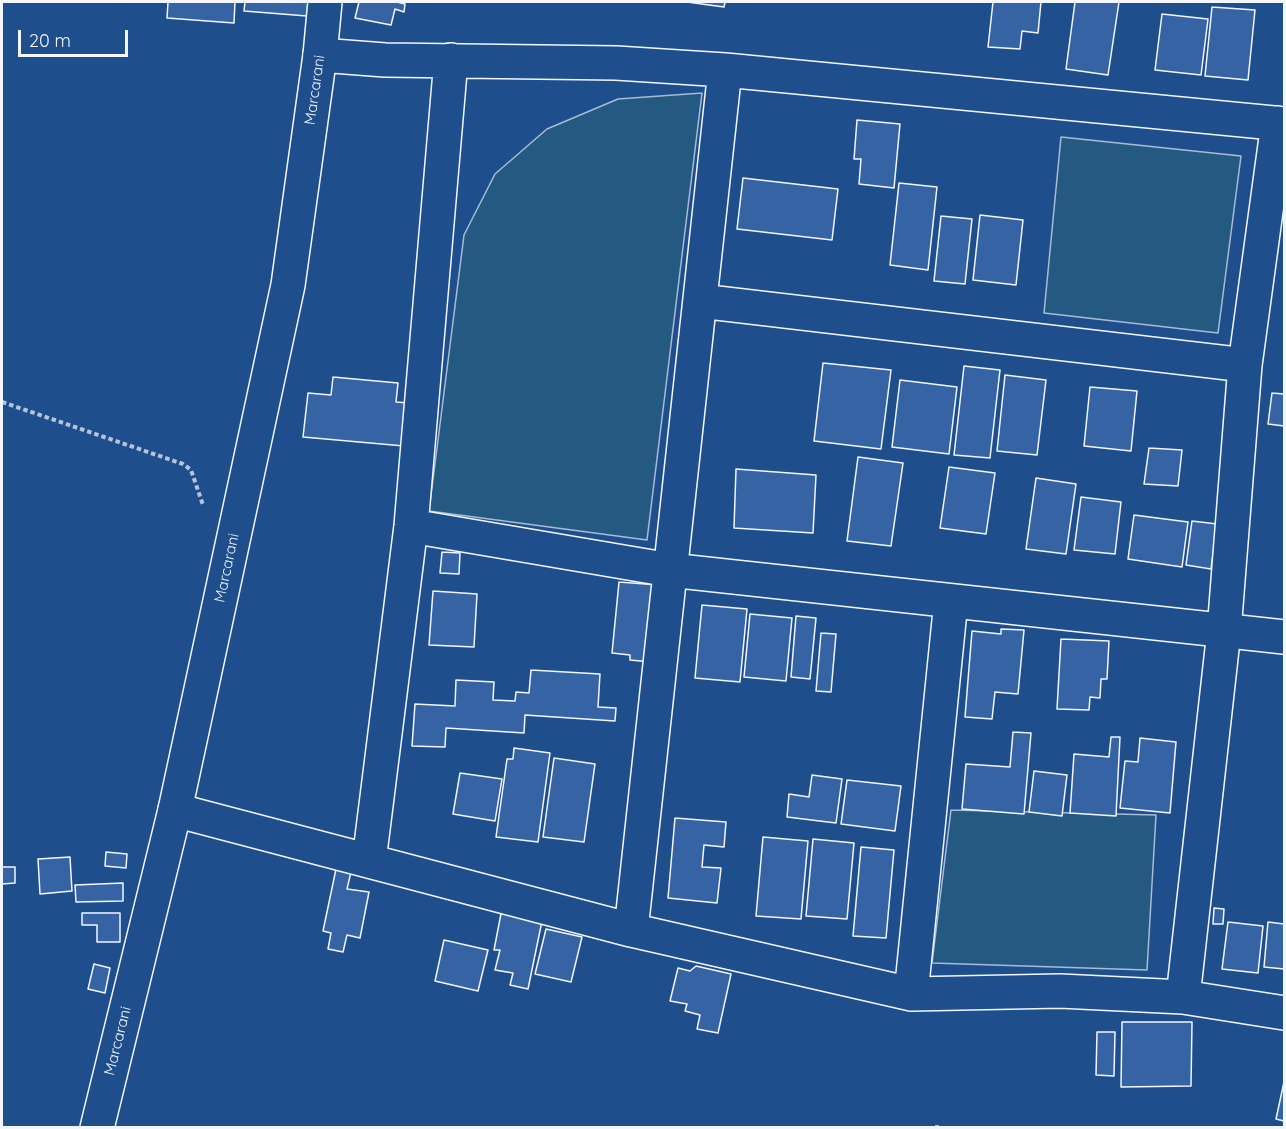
<!DOCTYPE html>
<html>
<head>
<meta charset="utf-8">
<style>
	body { margin:0 }
	#map { position:relative; width:1286px; height:1129px; overflow:hidden; background:#1f4e8c; font-family:Quicksand,sans-serif }
	canvas { display:block }
	.frame { position:absolute; inset:0; border:3px solid #f2f6ff; pointer-events:none }
	.scale { position:absolute; left:18px; top:30px; width:110px; height:27px; box-sizing:border-box; border:3px solid #f2f6ff; border-top:0; padding-left:8px; font-size:18px; line-height:21px; white-space:nowrap; color:#f2f6ff; -webkit-text-stroke:4px #1f4e8c; paint-order:stroke }
</style>
</head>
<body>
<div id="map">
<canvas width="1286" height="1129"></canvas>
<div class="frame"></div>
<div class="scale">20 m</div>
</div>
<script>
const ctx = document.querySelector('canvas').getContext('2d');
ctx.lineJoin = 'round';
function fillPath(path, color) {
  ctx.fillStyle = color;
  ctx.fill(path, 'evenodd');
}
function shape(rows) {
  const path = new Path2D();
  for (const r of rows) {
    path.moveTo(r[0], r[1]);
    for (let i = 2; i < r.length; i += 2) path.lineTo(r[i], r[i + 1]);
  }
  return path;
}
function stroke(path, color, width, dash) {
  ctx.strokeStyle = color;
  ctx.lineWidth = width;
  ctx.lineCap = dash ? 'butt' : 'round';
  ctx.setLineDash(dash || []);
  ctx.stroke(path);
}
function label(font, color, halo, rows, align = 'center') {
  ctx.font = font + ' Quicksand,sans-serif';
  ctx.lineWidth = 4.5;
  ctx.setLineDash([]);
  ctx.textBaseline = 'middle';
  ctx.strokeStyle = halo;
  ctx.fillStyle = color;
  for (const [text, x, y, turn = 0] of rows) {
    ctx.save();
    ctx.translate(x, y);
    ctx.rotate((+turn || 0) * Math.PI / 180);
    ctx.textAlign = isNaN(turn) ? turn : align;
    if (halo) ctx.strokeText(text, 0, 0);
    ctx.fillText(text, 0, 0);
    ctx.restore();
  }
}
const green = shape([
	[702,93,647,540,429,511,464,235,495,174,547,129,618,99,702,93],
	[1061,137,1241,156,1218,333,1044,313,1061,137],
	[951,810,1156,815,1147,970,932,963,951,810]
]);
const building = shape([
	[168,2,235,2,234,23,167,18,168,2],
	[245,2,308,2,307,16,244,11,245,2],
	[359,2,397,2,405,4,404,12,395,9,391,25,355,18,359,2],
	[687,2,725,2,724,7,687,2],
	[993,2,1041,2,1038,33,1022,31,1020,49,988,47,993,2],
	[1075,2,1119,2,1108,75,1066,69,1075,2],
	[1212,7,1255,10,1248,80,1205,76,1212,7],
	[1162,14,1208,19,1201,75,1155,70,1162,14],
	[857,120,900,124,894,188,859,184,861,159,854,159,857,120],
	[743,178,838,189,832,240,737,229,743,178],
	[899,183,937,187,928,270,890,265,899,183],
	[980,215,1023,220,1016,285,973,280,980,215],
	[941,216,972,219,965,284,934,281,941,216],
	[823,363,891,370,881,449,814,441,823,363],
	[964,366,1000,370,990,458,954,455,964,366],
	[1005,375,1046,380,1037,455,997,451,1005,375],
	[333,377,398,383,396,402,409,403,404,446,303,437,308,393,331,395,333,377],
	[900,380,957,387,949,454,892,447,900,380],
	[1090,387,1137,391,1131,451,1084,446,1090,387],
	[1272,393,1284,394,1284,426,1268,424,1272,393],
	[1149,448,1182,450,1178,486,1144,484,1149,448],
	[858,457,903,463,891,546,847,541,858,457],
	[949,467,995,473,986,534,940,528,949,467],
	[736,469,816,475,813,533,734,528,736,469],
	[1036,478,1076,484,1066,554,1026,549,1036,478],
	[1081,497,1121,502,1115,554,1074,550,1081,497],
	[1134,515,1188,522,1182,567,1128,559,1134,515],
	[1192,521,1217,524,1211,569,1186,565,1192,521],
	[442,552,460,553,459,574,440,573,442,552],
	[619,582,658,585,651,662,630,660,630,655,612,653,619,582],
	[433,591,477,594,474,647,429,645,433,591],
	[702,605,747,609,740,682,695,678,702,605],
	[750,614,792,618,786,681,744,677,750,614],
	[796,616,816,618,810,679,791,677,796,616],
	[1001,629,1024,630,1018,694,995,692,992,719,965,717,972,631,1001,634,1001,629],
	[821,633,836,634,831,692,816,691,821,633],
	[1061,639,1109,641,1107,679,1101,679,1100,698,1090,697,1089,710,1057,709,1061,639],
	[531,670,600,674,598,707,616,708,615,721,525,715,524,733,446,728,445,747,412,746,415,704,455,706,456,680,494,682,493,700,515,701,516,692,529,693,531,670],
	[1013,732,1031,733,1024,814,962,809,966,764,1010,767,1013,732],
	[1111,737,1120,737,1116,816,1070,813,1074,754,1109,757,1111,737],
	[1140,738,1176,742,1170,813,1120,808,1125,761,1138,762,1140,738],
	[514,748,550,753,538,842,496,837,507,759,513,759,514,748],
	[554,758,595,764,584,842,543,837,554,758],
	[1034,771,1067,775,1062,816,1029,812,1034,771],
	[460,773,502,779,495,821,453,814,460,773],
	[812,775,842,779,836,823,787,817,789,794,809,797,812,775],
	[847,780,901,786,895,831,841,824,847,780],
	[675,818,726,822,724,847,704,845,702,867,721,868,717,903,668,898,675,818],
	[763,837,808,841,801,919,756,916,763,837],
	[813,839,854,843,847,919,806,916,813,839],
	[861,847,894,850,886,938,853,936,861,847],
	[106,852,127,854,126,868,105,866,106,852],
	[70,857,72,891,40,894,38,859,70,857],
	[2,867,15,867,15,883,2,884,2,867],
	[336,869,351,872,347,889,369,892,360,938,347,935,343,952,328,949,331,933,323,931,336,869],
	[123,883,123,901,76,902,75,885,123,883],
	[504,898,542,921,528,989,510,985,513,973,495,970,500,950,494,950,504,898],
	[1214,908,1224,909,1223,924,1213,924,1214,908],
	[82,913,120,913,120,942,97,942,97,925,82,925,82,913],
	[1228,922,1263,926,1258,973,1222,969,1228,922],
	[1268,922,1284,924,1284,969,1264,967,1268,922],
	[546,929,582,937,571,982,535,974,546,929],
	[444,940,488,950,478,991,435,981,444,940],
	[94,964,110,968,105,993,88,989,94,964],
	[696,966,731,974,718,1033,697,1029,700,1015,685,1011,687,1004,670,1001,678,968,690,971,696,966],
	[1122,1022,1192,1022,1191,1086,1121,1087,1122,1022],
	[1097,1032,1115,1032,1114,1076,1096,1075,1097,1032],
	[1284,1082,1284,1121,1276,1119,1284,1082]
]);
const path = shape([
	[2,402,183,464,191,470,203,505],
	[937,1128,937,1125]
]);
const street = shape([
	[320,55,385,60,616,63,725,70,1284,124],
	[700,301,1245,365],
	[411,526,670,570,1284,637],
	[175,810,631,930,911,994,1060,991,1183,997,1284,1013],
	[369,861,411,526,451,60],
	[631,930,725,70],
	[911,994,951,601],
	[1183,997,1224,631,1245,365,1278,123]
]);
const secondary = shape([
	[97,1128,175,810,288,285,320,55,325,2]
]);
const streetNames = [
	["Marcarani",315,90,-82],
	["Marcarani",227,568,-78],
	["Marcarani",118,1041,-76]
];
fillPath(green, '#245a82');
stroke(green, '#a8bbd7', 1.5);
fillPath(building, '#3563a3');
stroke(building, '#f2f6ff', 1.5);
stroke(street, '#f2f6ff', 36);
stroke(secondary, '#f2f6ff', 36);
stroke(path, '#b3c4dc', 4, [4.5, 3]);
stroke(street, '#1f4e8c', 33);
stroke(secondary, '#1f4e8c', 33);
label('15px', '#f2f6ff', '#1f4e8c', streetNames);
</script>
</body>
</html>
